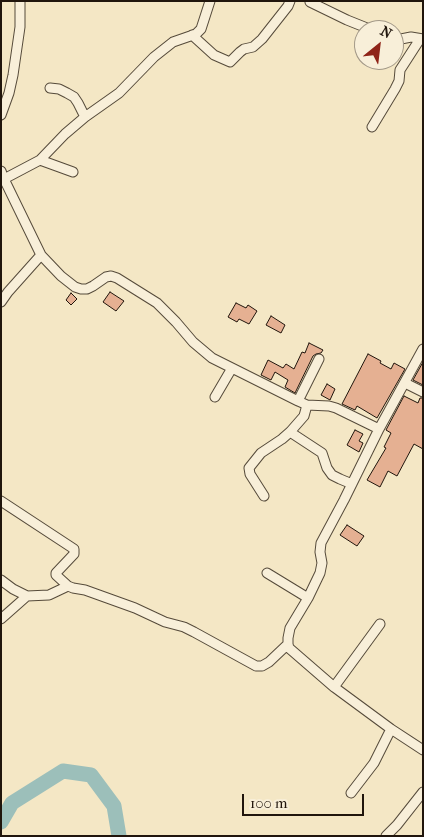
<!DOCTYPE html>
<html>
<head>
<meta charset="utf-8">
<style>
	body { margin:0 }
	#map { position:relative; width:424px; height:837px; overflow:hidden; background:#f4e7c5; font-family:"IM FELL French Canon",serif }
	canvas { display:block }
	.frame { position:absolute; inset:0; border:2px solid #20150c; pointer-events:none }
	.north { position:absolute; left:354px; top:20px; width:50px; height:50px; box-sizing:border-box; background:#f8efd9; border:1px solid #a29887; border-radius:50%; rotate:29deg; font-size:14px; font-weight:700; line-height:20px; text-align:center; color:#20150c }
	.north::after { content:''; display:block; margin:auto; width:18px; height:22px; background:#8f2418; clip-path:polygon(50% 0,100% 100%,50% 72%,0 100%) }
	.scale { position:absolute; left:242px; top:794px; width:122px; height:22px; box-sizing:border-box; border:2px solid #20150c; border-top:0; padding-left:6px; font-size:15px; line-height:18px; white-space:nowrap; color:#20150c; -webkit-text-stroke:4px #f8efd9; paint-order:stroke }
</style>
</head>
<body>
<div id="map">
<canvas width="424" height="837"></canvas>
<div class="frame"></div>
<div class="north">N</div>
<div class="scale">100 m</div>
</div>
<script>
const ctx = document.querySelector('canvas').getContext('2d');
ctx.lineJoin = 'round';
function shape(rows) {
  const path = new Path2D();
  for (const r of rows) {
    path.moveTo(r[0], r[1]);
    for (let i = 2; i < r.length; i += 2) path.lineTo(r[i], r[i + 1]);
  }
  return path;
}
function stroke(path, color, width, dash) {
  ctx.strokeStyle = color;
  ctx.lineWidth = width;
  ctx.lineCap = dash ? 'butt' : 'round';
  ctx.setLineDash(dash || []);
  ctx.stroke(path);
}
function fillPath(path, color) {
  ctx.fillStyle = color;
  ctx.fill(path, 'evenodd');
}
const river = shape([
	[1,822,12,803,63,771,91,775,114,806,119,836]
]);
const building = shape([
	[110,292,124,301,116,311,103,302,110,292],
	[71,293,77,299,71,305,66,300,71,293],
	[236,303,246,308,248,305,257,311,249,324,239,319,237,322,228,317,236,303],
	[271,316,285,325,281,333,266,325,271,316],
	[309,343,323,350,321,353,316,354,313,356,295,393,285,387,288,380,275,372,271,380,261,375,268,360,283,368,286,364,294,369,302,352,305,353,309,343],
	[368,354,381,361,380,363,391,369,394,363,405,369,377,418,357,406,355,410,342,404,368,354],
	[423,362,423,385,413,380,423,362],
	[327,384,335,389,330,400,321,395,327,384],
	[404,396,418,403,420,398,423,398,423,449,414,444,397,476,388,471,380,487,367,480,386,448,384,447,391,433,386,430,404,396],
	[355,430,363,434,359,441,363,443,359,452,347,445,355,430],
	[347,525,364,536,357,546,340,535,347,525]
]);
const minor = shape([
	[310,2,347,20,372,30],
	[192,35,214,55,230,62,240,52,244,49,253,47,262,39,288,6,290,1],
	[394,39,401,39,411,37,423,39],
	[50,88,59,89,67,93,74,97,78,103,85,117],
	[1,115,9,93,13,75,20,27,20,1],
	[372,127,395,89,399,81,400,70,420,39],
	[40,160,73,172],
	[1,171,4,179,41,255,61,276,75,287,81,289,87,289,93,286,106,277,111,276,117,278,157,303,176,322,193,342,212,358,298,401,307,405,329,406,336,408,379,429,344,500,321,543,320,552,322,563,320,573,308,598,290,628,288,638,288,644,289,648,334,687,391,729,423,750],
	[4,179,40,160,65,134,85,117,119,93,154,57,173,42,196,34,201,29,210,1],
	[1,302,8,292,41,255],
	[405,383,423,392],
	[215,397,232,368],
	[298,401,319,359],
	[379,429,423,349],
	[290,432,322,453,327,468,332,475,340,479,352,484],
	[264,496,250,474,249,468,261,453,282,439,290,432,304,416,307,405],
	[1,501,74,549,74,554,56,573,56,575,68,586],
	[267,573,308,598],
	[1,580,13,589,27,596,49,595,68,586,73,588,85,590,135,608,165,622,184,627,194,632,256,666,262,666,269,662,288,644],
	[1,619,27,596],
	[334,687,380,624],
	[351,793,374,763,391,729],
	[386,836,397,825,423,792]
]);
stroke(river, '#9cbfba', 15);
fillPath(building, '#e5b092');
stroke(building, '#20150c', 1);
stroke(minor, '#554a3a', 11);
stroke(minor, '#f8efd9', 9);
</script>
</body>
</html>
